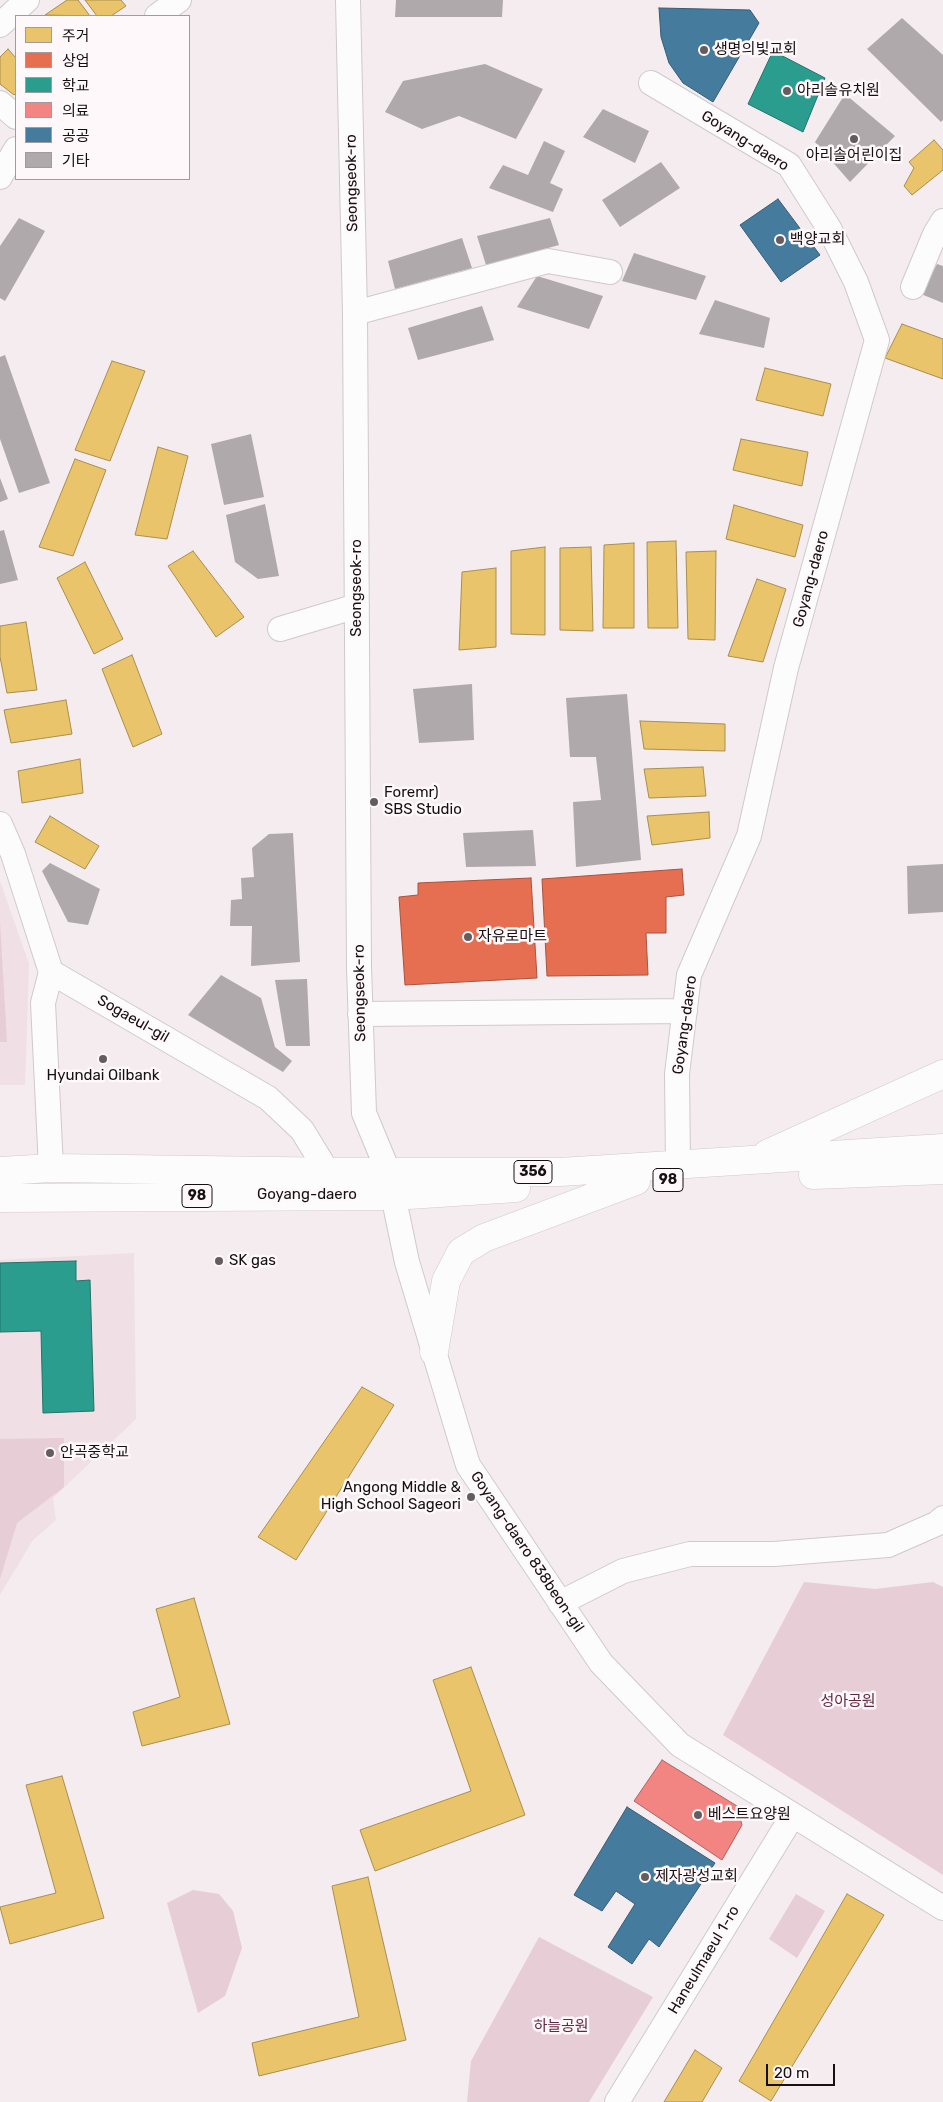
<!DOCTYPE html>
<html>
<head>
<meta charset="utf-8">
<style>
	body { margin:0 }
	#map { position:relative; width:943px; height:2102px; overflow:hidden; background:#f4ecef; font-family:Rubik,"Noto Sans KR",sans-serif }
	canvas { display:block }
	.legend { position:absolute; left:15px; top:15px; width:175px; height:165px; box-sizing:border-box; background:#fff8fa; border:1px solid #a19b9d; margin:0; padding:6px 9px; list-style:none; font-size:15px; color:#151012 }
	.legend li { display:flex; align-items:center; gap:10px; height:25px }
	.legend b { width:25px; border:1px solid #a19b9d }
	.scale { position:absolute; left:766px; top:2064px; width:69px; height:22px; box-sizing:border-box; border:2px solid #151012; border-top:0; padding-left:6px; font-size:15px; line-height:18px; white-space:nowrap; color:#151012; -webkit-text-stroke:4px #fff8fa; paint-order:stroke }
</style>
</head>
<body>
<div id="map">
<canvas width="943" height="2102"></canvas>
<ul class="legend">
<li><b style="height:14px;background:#e9c46a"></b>주거</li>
<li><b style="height:14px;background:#e76f51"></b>상업</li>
<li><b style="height:14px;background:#2a9d8f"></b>학교</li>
<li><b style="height:14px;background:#f28482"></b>의료</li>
<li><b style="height:14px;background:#457b9d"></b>공공</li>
<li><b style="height:14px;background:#afa9ab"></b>기타</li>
</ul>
<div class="scale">20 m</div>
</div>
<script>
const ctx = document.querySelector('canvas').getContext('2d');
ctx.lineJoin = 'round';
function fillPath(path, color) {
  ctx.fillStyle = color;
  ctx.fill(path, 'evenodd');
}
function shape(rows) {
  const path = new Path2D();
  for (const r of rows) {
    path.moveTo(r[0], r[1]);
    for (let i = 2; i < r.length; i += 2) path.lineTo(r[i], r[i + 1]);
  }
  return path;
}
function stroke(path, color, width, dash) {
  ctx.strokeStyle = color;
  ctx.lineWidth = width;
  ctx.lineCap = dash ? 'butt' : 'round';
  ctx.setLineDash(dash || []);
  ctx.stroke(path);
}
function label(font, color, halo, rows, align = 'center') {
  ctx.font = font + ' Rubik,"Noto Sans KR",sans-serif';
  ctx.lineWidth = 5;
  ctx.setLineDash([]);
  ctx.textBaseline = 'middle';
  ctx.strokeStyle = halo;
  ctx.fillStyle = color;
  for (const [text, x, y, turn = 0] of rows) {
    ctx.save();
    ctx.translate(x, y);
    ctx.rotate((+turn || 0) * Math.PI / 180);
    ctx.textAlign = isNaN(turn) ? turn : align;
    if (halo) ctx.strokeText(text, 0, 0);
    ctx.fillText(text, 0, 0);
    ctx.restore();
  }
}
const built = shape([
	[0,881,29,964,25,1085,0,1085],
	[134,1253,136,1419,53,1498,56,1520,33,1540,0,1595,0,1260]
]);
const green = shape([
	[0,922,7,1042,0,1042],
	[64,1438,64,1487,17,1523,0,1579,0,1439],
	[804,1582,875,1589,933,1582,943,1587,943,1875,723,1735],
	[193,1890,219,1894,233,1911,242,1948,225,1996,198,2013,167,1903],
	[796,1894,825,1911,797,1958,769,1939],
	[539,1937,653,1997,589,2102,467,2102,471,2061]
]);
const homes = shape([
	[67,0,78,0,90,16,45,15,67,0],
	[85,0,121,0,126,6,111,16,97,16,85,0],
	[8,49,16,58,16,93,14,95,0,84,0,57,8,49],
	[934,140,943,150,943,170,912,195,904,186,914,168,909,162,934,140],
	[902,324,943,339,943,379,885,358,902,324],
	[112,361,145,371,110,461,75,450,112,361],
	[765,368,831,384,823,416,756,400,765,368],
	[741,439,808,452,802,486,733,470,741,439],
	[158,447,188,456,167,539,135,535,158,447],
	[75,459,106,470,73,556,39,547,75,459],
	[734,505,803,525,795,557,726,539,734,505],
	[676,541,678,628,648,628,647,542,676,541],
	[634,543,634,628,603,628,604,545,634,543],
	[545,547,545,635,511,634,511,551,545,547],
	[591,547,593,631,560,630,560,548,591,547],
	[193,551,244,617,216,637,168,566,193,551],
	[716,551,715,640,688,639,686,552,716,551],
	[85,562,123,639,94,654,57,578,85,562],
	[496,568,496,647,459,650,462,572,496,568],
	[757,579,786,589,763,662,728,656,757,579],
	[26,622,37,690,7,693,0,657,0,626,26,622],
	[132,655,162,734,133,747,102,669,132,655],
	[66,700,72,734,11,743,4,710,66,700],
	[640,721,725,724,725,751,644,749,640,721],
	[80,759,83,793,22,803,18,771,80,759],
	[703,767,706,796,649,798,644,769,703,767],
	[709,812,710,838,652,845,647,816,709,812],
	[50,816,99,846,85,869,35,842,50,816],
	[362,1387,394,1405,296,1560,258,1537,362,1387],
	[194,1598,230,1724,142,1746,133,1712,180,1697,156,1609,194,1598],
	[471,1667,525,1815,375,1871,360,1830,471,1791,433,1680,471,1667],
	[62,1776,104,1918,10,1944,0,1907,56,1893,26,1785,62,1776],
	[368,1877,406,2040,259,2076,252,2043,359,2017,332,1886,368,1877],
	[847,1894,884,1915,771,2101,739,2081,847,1894],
	[695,2050,722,2068,702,2102,664,2102,695,2050]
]);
const shops = shape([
	[682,869,684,895,666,897,666,933,646,933,648,975,547,976,542,879,682,869],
	[531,878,537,978,405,985,399,897,418,895,418,883,531,878]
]);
const schools = shape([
	[773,51,825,78,803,132,748,104,773,51],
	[76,1261,76,1281,90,1280,94,1411,43,1413,41,1331,0,1332,0,1263,76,1261]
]);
const health = shape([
	[662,1760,737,1806,742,1825,722,1860,634,1801,662,1760]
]);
const public = shape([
	[659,8,750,10,759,23,713,102,683,83,669,63,661,37,659,8],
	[778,199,820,255,781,282,740,225,778,199],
	[627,1807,715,1863,659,1947,649,1939,632,1964,608,1947,635,1904,616,1891,602,1911,574,1895,627,1807]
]);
const building = shape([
	[396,0,503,0,502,17,395,17],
	[902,18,943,55,943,120,941,122,867,49],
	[485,64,543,89,516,139,459,116,422,129,385,112,403,81],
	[845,94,895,136,850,182,815,142],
	[603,109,649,131,635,163,583,137],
	[544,141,565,151,550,183,563,189,553,212,489,188,503,165,528,175],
	[661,162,680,188,620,227,602,200],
	[19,218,45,231,5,301,0,298,0,246],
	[550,218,559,245,486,265,477,236],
	[462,238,472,268,395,289,388,261],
	[634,253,706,276,696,300,622,281],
	[937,264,943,266,943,303,921,294],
	[537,276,603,296,589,329,517,307],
	[715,300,770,318,764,348,699,334],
	[482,306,494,340,418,360,408,328],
	[5,355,50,483,19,493,0,439,0,357],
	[251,434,264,497,224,505,211,444],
	[0,478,8,499,0,502],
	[265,504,279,576,258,579,235,562,226,515],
	[4,530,18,580,0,584,0,531],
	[472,684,474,740,419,743,413,689],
	[627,694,641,860,576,867,573,802,601,800,596,757,570,757,566,698],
	[533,830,536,866,466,867,463,833],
	[293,833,300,962,251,966,252,926,230,926,231,900,242,899,241,878,254,877,252,848,269,834],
	[50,863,100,889,88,925,68,922,42,871],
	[943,864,943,912,908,914,907,866],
	[221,975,261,998,275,1047,292,1061,283,1072,188,1015],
	[307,979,310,1046,286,1046,275,980]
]);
const minor = shape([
	[348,0,355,313,359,968,364,1113,388,1171,407,1262,468,1465,601,1663,680,1745,943,1908],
	[157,16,179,0],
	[0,25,27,0],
	[651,83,789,165,830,230,856,282,877,340,786,668,749,836,689,975,677,1074,678,1165],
	[0,103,16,117],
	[0,177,16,149],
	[913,287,935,234,943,221],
	[355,313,548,261,610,272],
	[280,629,357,606],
	[0,824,13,854,51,972,268,1098,302,1130,327,1171],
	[360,1014,685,1011],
	[51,1168,43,1003,51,972],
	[560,1603,623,1571,690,1554,774,1554,888,1545,936,1524,943,1518],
	[617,2102,793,1815]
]);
const major = shape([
	[767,1154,943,1074],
	[0,1171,51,1168,349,1172,560,1172,943,1148],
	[813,1175,943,1170],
	[0,1198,393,1196,516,1188],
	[434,1352,446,1281,461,1252,484,1238,636,1181]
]);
const markers = [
	[704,50,5,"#635d5f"],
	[787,91,5,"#635d5f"],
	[854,139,5,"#635d5f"],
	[780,240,5,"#635d5f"],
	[374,802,5,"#635d5f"],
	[468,937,5,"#635d5f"],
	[103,1059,5,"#635d5f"],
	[219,1261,5,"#635d5f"],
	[50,1453,5,"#635d5f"],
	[471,1497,5,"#635d5f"],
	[698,1815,5,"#635d5f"],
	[645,1877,5,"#635d5f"]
];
const shields = [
	[533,1172,38],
	[668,1180,30],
	[197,1196,30]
];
const shieldNames = [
	["356",533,1172],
	["98",668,1180],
	["98",197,1196]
];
const poiNames = [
	["생명의빛교회",714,50],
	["아리솔유치원",797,91],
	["아리솔어린이집",854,156,"center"],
	["백양교회",790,240],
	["Foremr)",384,793],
	["SBS Studio",384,810],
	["자유로마트",478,937],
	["Hyundai Oilbank",103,1076,"center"],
	["SK gas",229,1261],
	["안곡중학교",60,1453],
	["Angong Middle &",461,1488,"right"],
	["High School Sageori",461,1505,"right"],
	["베스트요양원",708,1815],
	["제자광성교회",655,1877]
];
const streetNames = [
	["Goyang-daero",745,141,32],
	["Seongseok-ro",352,183,-91],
	["Goyang-daero",811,579,-75],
	["Seongseok-ro",357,588,-90],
	["Seongseok-ro",360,993,-91],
	["Sogaeul-gil",133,1019,30],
	["Goyang-daero",685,1025,-82],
	["Goyang-daero",307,1195],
	["Goyang-daero 838beon-gil",527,1552,56],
	["Haneulmaeul 1-ro",704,1960,-59]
];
const parkNames = [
	["성아공원",848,1702],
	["하늘공원",561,2027]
];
fillPath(built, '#f0dfe5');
fillPath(green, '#e7cdd6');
fillPath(homes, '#e9c46a');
stroke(homes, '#a98e50', 1);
fillPath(shops, '#e76f51');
stroke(shops, '#a8523e', 1);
fillPath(schools, '#2a9d8f');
stroke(schools, '#24736a', 1);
fillPath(health, '#f28482');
stroke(health, '#b06160', 1);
fillPath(public, '#457b9d');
stroke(public, '#375b73', 1);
fillPath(building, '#afa9ab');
stroke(minor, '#d0c9cb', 26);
stroke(major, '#d0c9cb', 29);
stroke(minor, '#fdfcfd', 24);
stroke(major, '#fdfcfd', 28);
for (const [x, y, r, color] of markers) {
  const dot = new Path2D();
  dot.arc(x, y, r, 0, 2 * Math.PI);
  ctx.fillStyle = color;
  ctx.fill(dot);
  stroke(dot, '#fff8fa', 2);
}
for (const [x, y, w] of shields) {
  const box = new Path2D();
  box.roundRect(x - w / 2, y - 11.5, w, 23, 4);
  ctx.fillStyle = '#fff8fa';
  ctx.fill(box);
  stroke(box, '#151012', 1);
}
label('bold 14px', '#151012', null, shieldNames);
label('15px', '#151012', '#fff8fa', poiNames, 'left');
label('15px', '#151012', '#fff8fa', streetNames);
label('15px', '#602941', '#fff8fa', parkNames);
</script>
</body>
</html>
